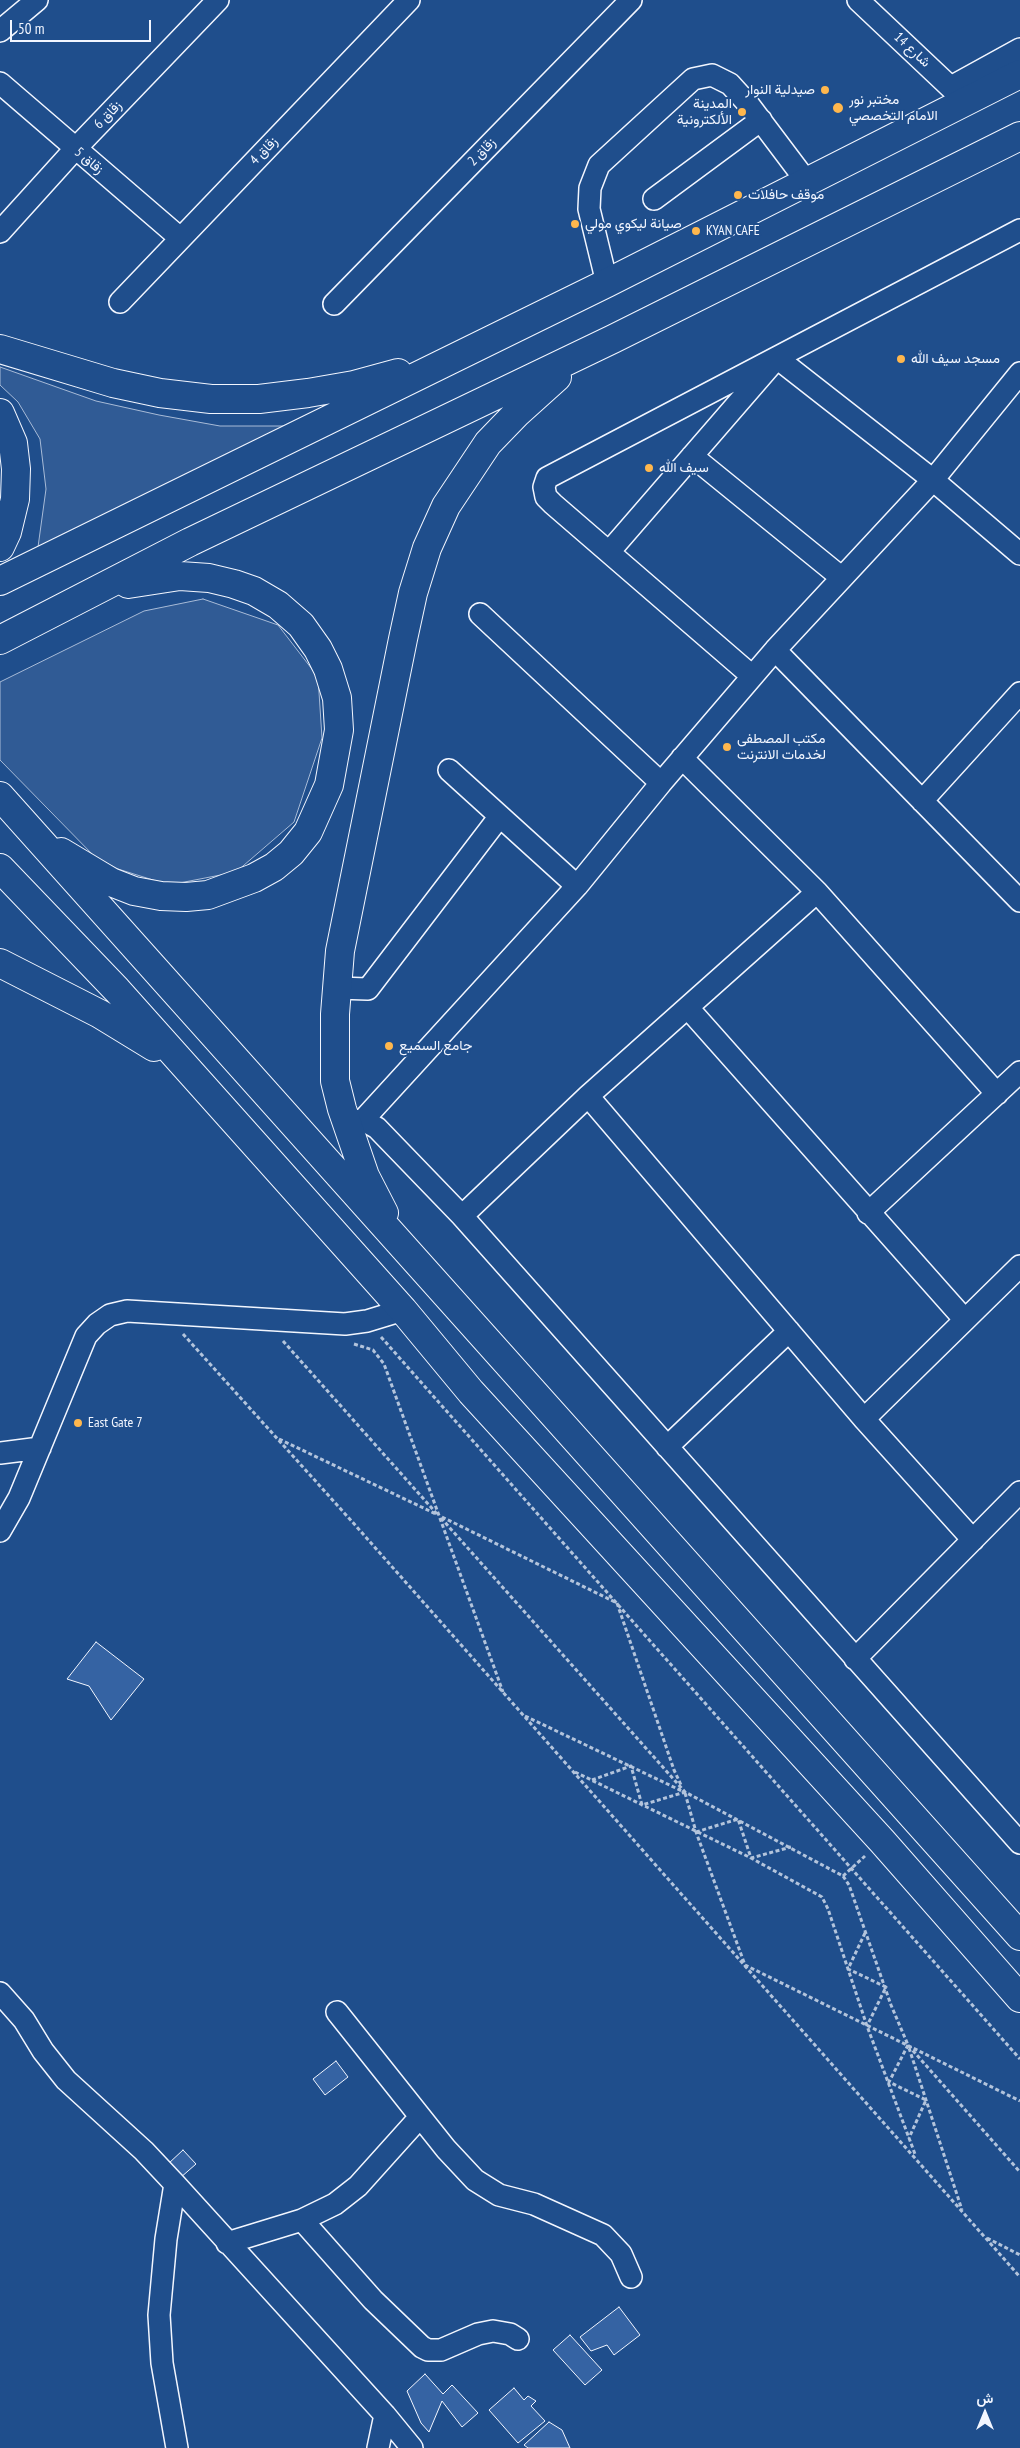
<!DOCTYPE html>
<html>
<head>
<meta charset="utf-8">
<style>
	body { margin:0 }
	#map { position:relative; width:1020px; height:2448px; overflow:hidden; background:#1f4e8c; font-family:"PT Sans Narrow",Vazirmatn,sans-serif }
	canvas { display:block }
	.north { position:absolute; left:960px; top:2388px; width:50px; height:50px; -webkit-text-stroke:4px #1f4e8c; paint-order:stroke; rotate:0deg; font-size:14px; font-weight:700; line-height:20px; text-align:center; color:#f2f6ff }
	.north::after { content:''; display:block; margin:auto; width:18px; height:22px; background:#f2f6ff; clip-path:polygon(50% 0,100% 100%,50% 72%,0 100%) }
	.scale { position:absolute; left:10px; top:20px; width:141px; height:22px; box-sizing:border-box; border:2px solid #f2f6ff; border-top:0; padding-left:6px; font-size:15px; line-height:18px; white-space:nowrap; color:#f2f6ff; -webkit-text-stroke:4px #1f4e8c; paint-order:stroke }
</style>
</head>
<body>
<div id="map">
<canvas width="1020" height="2448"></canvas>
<div class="north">ش</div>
<div class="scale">50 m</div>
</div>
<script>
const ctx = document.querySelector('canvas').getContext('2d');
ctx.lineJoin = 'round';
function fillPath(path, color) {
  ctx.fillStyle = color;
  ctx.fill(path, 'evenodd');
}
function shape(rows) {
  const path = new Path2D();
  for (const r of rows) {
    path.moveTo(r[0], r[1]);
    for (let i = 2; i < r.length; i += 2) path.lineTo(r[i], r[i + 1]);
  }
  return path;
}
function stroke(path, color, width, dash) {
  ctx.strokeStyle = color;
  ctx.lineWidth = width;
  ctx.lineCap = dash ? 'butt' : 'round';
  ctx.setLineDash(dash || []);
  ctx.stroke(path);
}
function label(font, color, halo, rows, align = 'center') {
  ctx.font = font + ' "PT Sans Narrow",Vazirmatn,sans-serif';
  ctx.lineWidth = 4;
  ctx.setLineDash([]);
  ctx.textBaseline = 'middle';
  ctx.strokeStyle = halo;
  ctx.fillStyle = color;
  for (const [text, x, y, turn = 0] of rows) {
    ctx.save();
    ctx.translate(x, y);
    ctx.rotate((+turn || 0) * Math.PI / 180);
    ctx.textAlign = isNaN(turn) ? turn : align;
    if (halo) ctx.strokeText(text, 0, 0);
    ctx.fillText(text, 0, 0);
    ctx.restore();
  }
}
const built = shape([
	[0,367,96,401,159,415,220,426,291,426,38,547,46,489,40,439,18,402,0,385,0,367],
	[203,599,278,625,318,677,322,738,294,822,236,872,169,885,118,869,96,858,0,760,0,682,144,611,203,599]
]);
const building = shape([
	[96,1642,144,1679,111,1720,89,1686,67,1679,96,1642],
	[336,2061,348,2077,325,2095,313,2079,336,2061],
	[183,2150,196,2164,180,2178,168,2164,183,2150],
	[619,2307,640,2335,614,2355,607,2345,591,2351,580,2337,619,2307],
	[570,2335,602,2370,585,2385,553,2350,570,2335],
	[425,2374,443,2394,452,2385,478,2413,462,2427,442,2401,429,2432,421,2423,407,2391,425,2374],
	[514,2388,524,2400,528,2396,536,2401,531,2406,545,2421,518,2443,489,2410,514,2388],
	[549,2422,562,2430,570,2448,528,2448,524,2445,549,2422]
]);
const path = shape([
	[183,1334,356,1526,1020,2277],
	[381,1337,1020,2059],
	[283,1341,437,1514],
	[354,1344,373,1350,384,1364,503,1692],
	[279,1439,436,1514],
	[442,1517,617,1603,674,1770,682,1787],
	[441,1518,685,1792,843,1876,849,1885,891,2005,908,2045,1020,2172],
	[525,1716,682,1791],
	[575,1772,751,1858,822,1897,828,1909,867,2026,915,2154],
	[592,1780,631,1766,642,1805,685,1792],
	[685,1793,696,1832,745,1965,1020,2101],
	[696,1832,738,1819,751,1858,791,1847],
	[843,1876,865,1856],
	[865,1933,848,1969,886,1987,867,2026],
	[908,2045,889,2082,926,2100,909,2138],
	[909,2048,962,2210],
	[987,2238,1020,2255]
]);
const minor = shape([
	[858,0,965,101],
	[0,31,37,0],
	[0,83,180,238],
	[951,87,1020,49],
	[654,199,761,120],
	[0,232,75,149,218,0],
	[607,283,589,209,590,188,599,165,693,79,712,75,730,84,749,105,807,182],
	[120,302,409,0],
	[334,304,631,0],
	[692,456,842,578],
	[609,552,777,358,933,480,1020,554],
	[480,614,661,783],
	[775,650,1020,901],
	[752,676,553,504,546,497,544,487,547,478,1020,230],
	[682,758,817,892,997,1094],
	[449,770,577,886],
	[922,801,1020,693],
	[337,988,368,989,500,816],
	[688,1008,965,1320],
	[588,1096,864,1419,973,1540],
	[363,1120,577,886,661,783,775,650,933,480,1020,373],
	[346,1122,363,1120,377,1128,462,1216,1020,1843],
	[868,1213,1020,1072],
	[462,1216,588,1096,817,892],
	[864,1419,1020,1266],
	[667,1447,789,1331],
	[0,1453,40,1448],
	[0,1531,19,1498,86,1336,97,1324,110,1315,127,1311,345,1324,367,1321,403,1310],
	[855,1659,1020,1492],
	[0,1993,24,2020,43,2051,66,2080,144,2151,175,2184,385,2415,412,2448],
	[337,2012,446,2149,475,2180,499,2195,534,2204,603,2235,621,2254,631,2277],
	[175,2184,166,2239,159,2315,162,2363,177,2448],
	[302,2220,373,2300,422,2347,428,2350,441,2350,478,2334,493,2331,510,2334,518,2339],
	[227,2243,302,2220,335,2204,358,2186,420,2117],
	[378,2448,385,2415]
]);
const highway = shape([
	[0,349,113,383,160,393,211,399,259,399,308,393,354,385,398,373],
	[0,413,13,443,16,469,15,499,7,532,0,547],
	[0,581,607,283,1020,74],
	[0,640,190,542,613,339,1020,136],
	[0,796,1020,1936],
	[61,852,111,882,134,891,161,896,186,897,208,895,254,878,274,867,291,853,308,832,329,785,339,730,337,698,328,669,318,649,301,625,278,605,254,591,234,584,209,578,180,576,128,584],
	[0,868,117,990,403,1310,471,1392,882,1841,1020,1998],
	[0,963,100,1014,154,1047],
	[384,1213,365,1176,342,1109,335,1081,335,1014,340,951,403,639,413,593,427,548,446,506,488,443,517,413,557,377]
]);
const markers = [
	[825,90,5,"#ffb74d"],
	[838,108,6,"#ffb74d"],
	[742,112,5,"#ffb74d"],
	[738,195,5,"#ffb74d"],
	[575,224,5,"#ffb74d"],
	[696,231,5,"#ffb74d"],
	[901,359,5,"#ffb74d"],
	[649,468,5,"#ffb74d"],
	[727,747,5,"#ffb74d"],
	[389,1046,5,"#ffb74d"],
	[78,1423,5,"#ffb74d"]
];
const streetNames = [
	["شارع 14",912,50,43],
	["زقاق 6",108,115,-46],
	["زقاق 4",264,151,-46],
	["زقاق 2",482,152,-46],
	["زقاق 5",89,161,40]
];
const poiNames = [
	["صيدلية النوار",815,90,"right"],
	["مختبر نور",849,100],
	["الامام التخصصي",849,116],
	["المدينة",732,104,"right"],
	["الألكترونية",732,120,"right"],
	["موقف حافلات",748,195],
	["صيانة ليكوي مولي",585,224],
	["KYAN CAFE",706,231],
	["مسجد سيف الله",911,359],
	["سيف الله",659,468],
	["مكتب المصطفى",737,739],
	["لخدمات الانترنت",737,755],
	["جامع السميع",399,1046],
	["East Gate 7",88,1423]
];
fillPath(built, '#305b95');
stroke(built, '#a8bbd7', 1);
fillPath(building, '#3563a3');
stroke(building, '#f2f6ff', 1);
stroke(minor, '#f2f6ff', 24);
stroke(highway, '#f2f6ff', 30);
stroke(path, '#b3c4dc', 3, [4, 2.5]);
stroke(minor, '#1f4e8c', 21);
stroke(highway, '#1f4e8c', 28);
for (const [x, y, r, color] of markers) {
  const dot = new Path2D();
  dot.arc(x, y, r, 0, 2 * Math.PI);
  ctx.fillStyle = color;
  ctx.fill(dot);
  stroke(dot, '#1f4e8c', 2);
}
label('14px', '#f2f6ff', '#1f4e8c', streetNames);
label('14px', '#f2f6ff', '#1f4e8c', poiNames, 'left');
</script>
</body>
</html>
